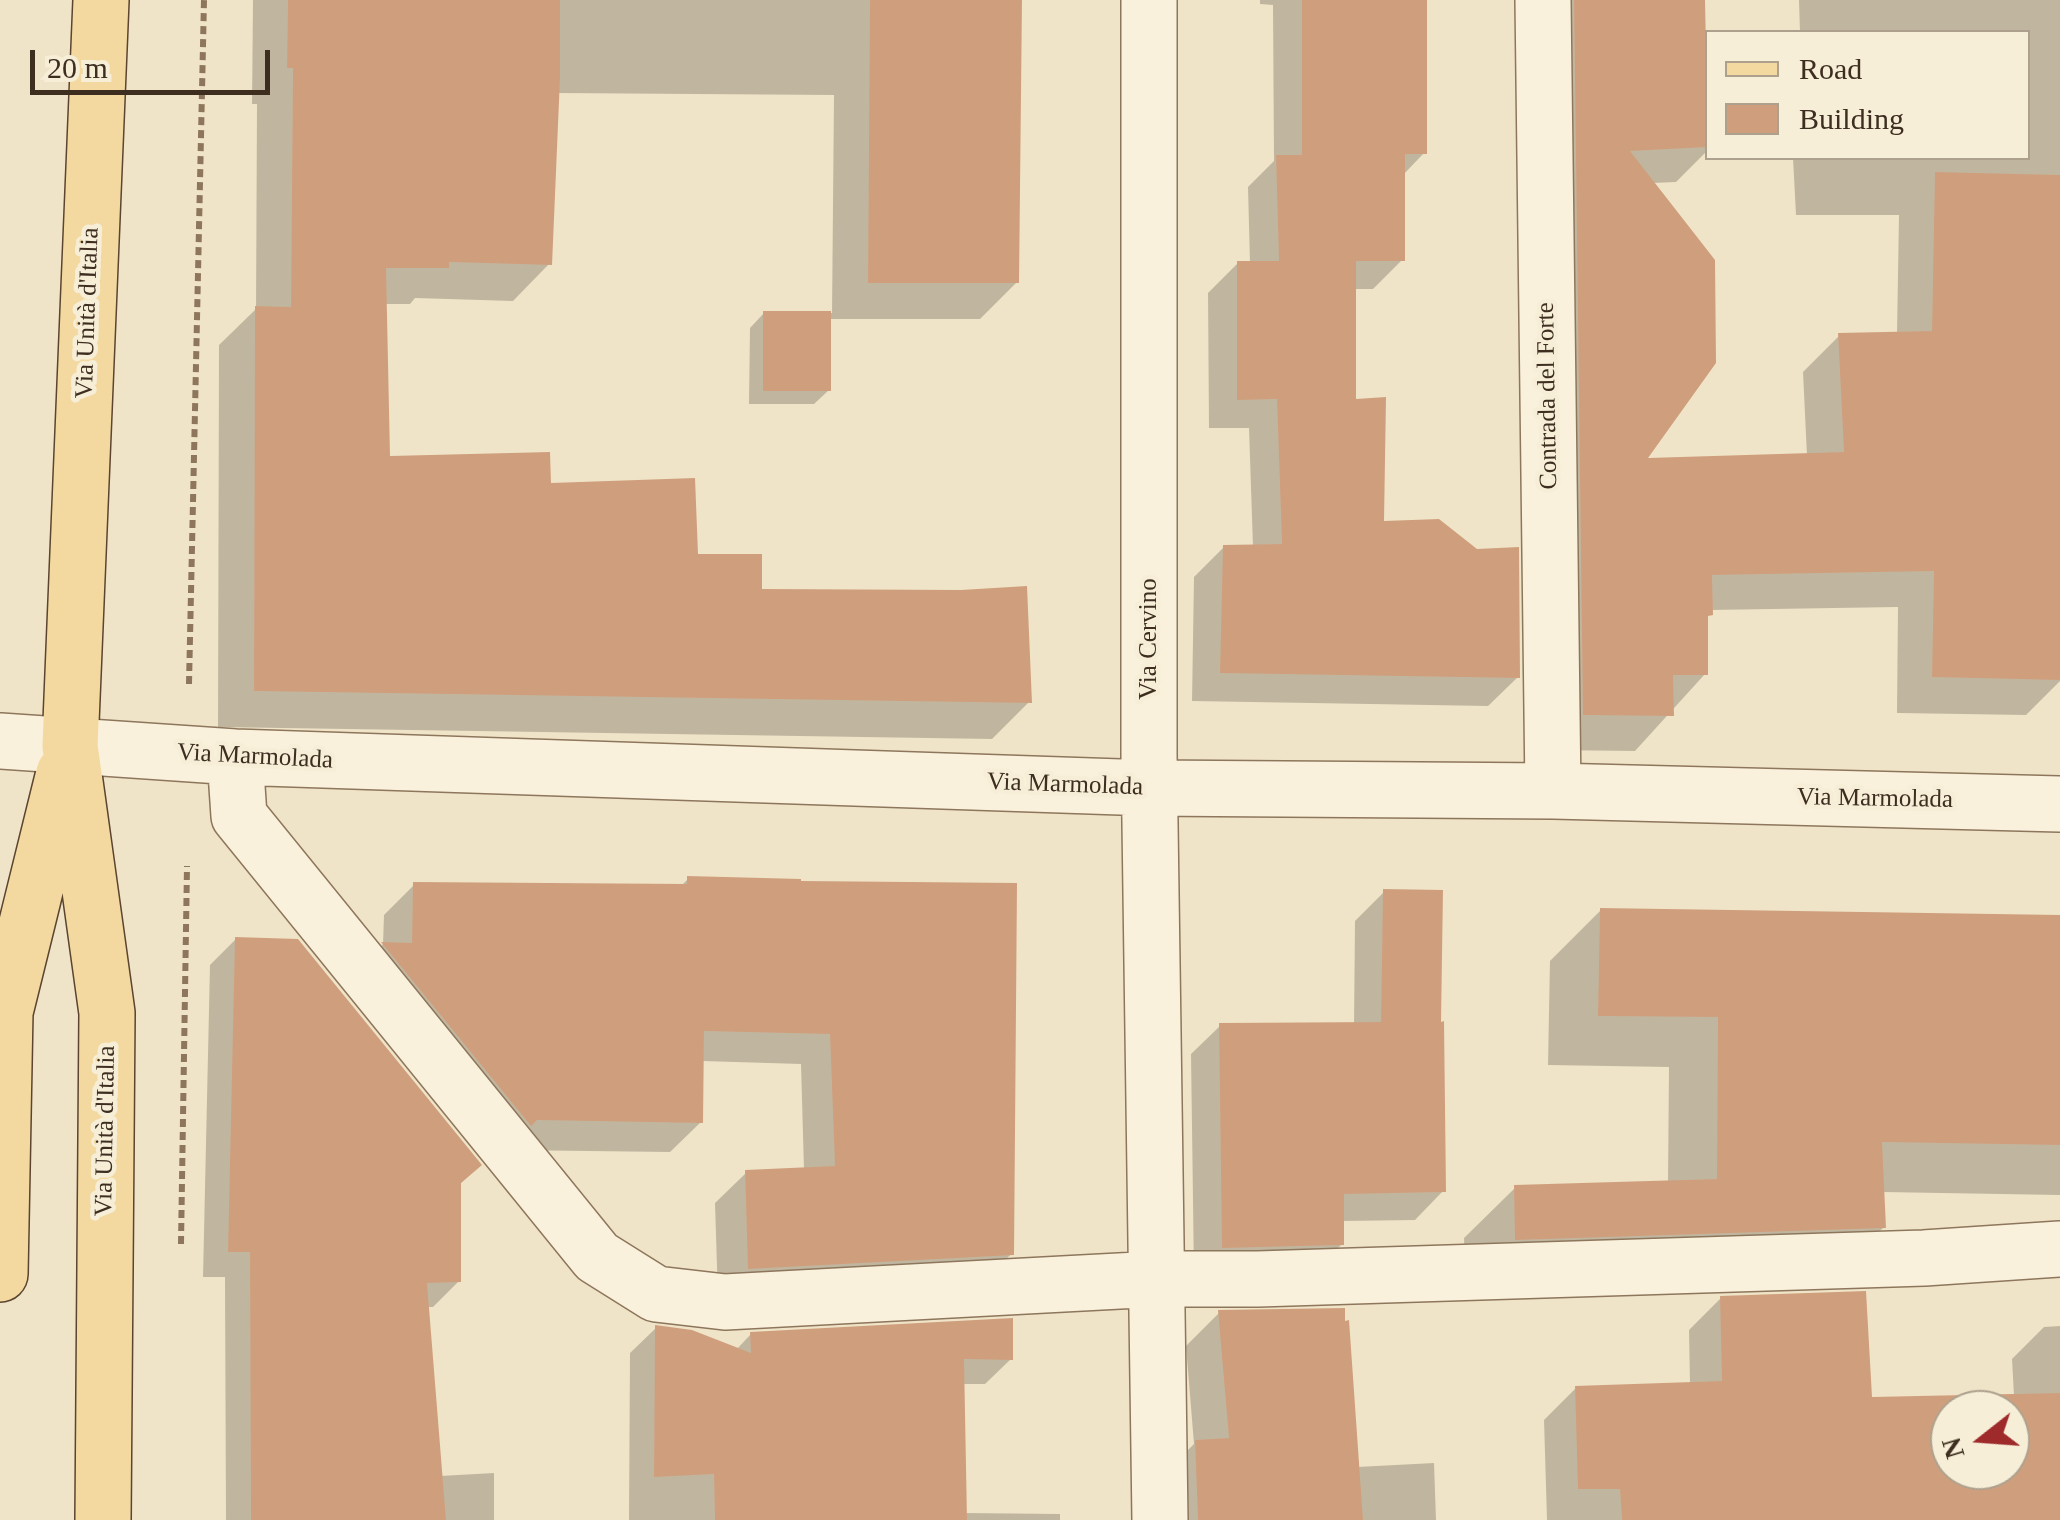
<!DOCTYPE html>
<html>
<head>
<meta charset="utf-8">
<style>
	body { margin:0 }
	#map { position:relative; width:2060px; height:1520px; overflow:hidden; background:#f0e4c8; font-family:Georgia,serif }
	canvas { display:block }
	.legend { position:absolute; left:1705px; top:30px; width:325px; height:130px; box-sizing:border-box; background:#f7eed8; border:2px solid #ada18e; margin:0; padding:12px 18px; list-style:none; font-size:30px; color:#3d2e20 }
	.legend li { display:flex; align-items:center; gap:20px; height:50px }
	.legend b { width:50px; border:2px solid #ada18e }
	.north { position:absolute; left:1930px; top:1390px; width:100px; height:100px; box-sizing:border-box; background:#f7eed8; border:2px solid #ada18e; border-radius:50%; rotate:253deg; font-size:28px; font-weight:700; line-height:40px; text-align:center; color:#3d2e20 }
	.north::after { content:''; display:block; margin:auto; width:35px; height:45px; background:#9e2a2b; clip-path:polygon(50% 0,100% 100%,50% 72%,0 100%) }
	.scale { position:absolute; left:30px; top:50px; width:240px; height:45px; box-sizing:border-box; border:5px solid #3d2e20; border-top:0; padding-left:12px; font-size:30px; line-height:35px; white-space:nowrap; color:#3d2e20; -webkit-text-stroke:8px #f7eed8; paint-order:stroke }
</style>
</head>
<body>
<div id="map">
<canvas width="2060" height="1520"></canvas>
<ul class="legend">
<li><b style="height:12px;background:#f3d9a0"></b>Road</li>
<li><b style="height:28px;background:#cf9f7d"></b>Building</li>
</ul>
<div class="north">N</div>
<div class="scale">20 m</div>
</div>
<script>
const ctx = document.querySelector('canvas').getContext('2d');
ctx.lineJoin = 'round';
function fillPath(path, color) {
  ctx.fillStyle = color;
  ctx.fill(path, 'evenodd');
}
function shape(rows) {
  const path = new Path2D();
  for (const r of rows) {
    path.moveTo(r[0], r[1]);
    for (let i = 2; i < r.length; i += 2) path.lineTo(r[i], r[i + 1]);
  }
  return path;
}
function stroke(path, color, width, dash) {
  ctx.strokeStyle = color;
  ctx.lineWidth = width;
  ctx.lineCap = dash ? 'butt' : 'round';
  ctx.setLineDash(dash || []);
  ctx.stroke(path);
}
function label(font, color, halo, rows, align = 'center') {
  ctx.font = font + ' Georgia,serif';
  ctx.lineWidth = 9;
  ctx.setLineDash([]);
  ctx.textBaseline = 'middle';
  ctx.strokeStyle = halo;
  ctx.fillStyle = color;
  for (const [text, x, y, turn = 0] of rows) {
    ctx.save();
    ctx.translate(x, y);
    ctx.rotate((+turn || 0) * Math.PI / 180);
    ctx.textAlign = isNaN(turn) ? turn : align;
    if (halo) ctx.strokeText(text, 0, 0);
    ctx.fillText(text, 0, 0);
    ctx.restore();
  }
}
const shadow = shape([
	[253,0,1020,0,1017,282,980,319,828,319,829,390,814,404,749,404,750,328,764,313,832,313,834,95,556,93,549,264,513,301,415,298,410,304,384,304,387,459,549,486,695,556,759,591,1029,702,992,739,218,727,219,345,256,309,257,104,252,104],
	[1260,0,1424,0,1424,153,1403,175,1402,260,1373,289,1353,289,1353,401,1382,524,1518,677,1488,706,1192,701,1194,577,1224,547,1253,547,1249,428,1209,428,1208,293,1238,263,1250,263,1248,187,1274,161,1273,5,1260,4],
	[1537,0,1702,0,1702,76,1708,76,1708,150,1676,182,1652,183,1643,461,1807,456,1803,372,1839,336,1897,334,1899,215,1796,215,1793,158,2028,158,2028,32,1800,32,1799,0,2060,0,2060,681,2026,715,1897,713,1898,607,1710,610,1705,619,1705,674,1635,751,1548,750],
	[688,879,799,881,1011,1254,981,1285,718,1299,715,1203,746,1173,804,1170,801,1064,702,1061,701,1122,670,1152,505,1150,353,974,383,944,384,915,414,885,681,886],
	[1384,892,1439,1026,1443,1191,1415,1220,1342,1221,1342,1244,1313,1273,1194,1275,1191,1054,1220,1026,1354,1025,1355,921],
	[1601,910,2060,918,2060,1195,1882,1192,1884,1227,1833,1277,1466,1289,1464,1238,1515,1188,1668,1183,1669,1067,1548,1065,1550,961],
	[236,939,479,1165,458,1186,459,1281,433,1307,426,1307,440,1476,494,1473,494,1520,226,1520,225,1277,203,1277,210,965],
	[1721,1298,1869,1399,2014,1396,2012,1359,2044,1327,2060,1326,2060,1520,1547,1520,1544,1420,1576,1388,1690,1384,1689,1330],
	[1950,1410,2010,1410,2010,1470,1950,1470],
	[1219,1313,1357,1467,1434,1463,1436,1520,1164,1520,1163,1475,1194,1444,1186,1346],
	[656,1328,736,1350,751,1334,1011,1359,985,1384,962,1384,964,1513,1060,1514,1060,1520,629,1520,630,1353]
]);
const building = shape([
	[288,0,560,0,560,78,552,265,449,262,449,268,386,268,390,456,550,452,551,483,695,478,698,554,762,554,762,589,961,590,1027,586,1032,703,254,691,255,306,291,307,293,68,287,68],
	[870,0,1022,0,1019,283,868,283],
	[1302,0,1427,0,1427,154,1405,154,1405,261,1356,261,1356,399,1386,397,1384,521,1439,519,1477,549,1519,547,1520,678,1220,673,1223,545,1282,544,1277,399,1237,400,1237,261,1279,261,1276,155,1302,155],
	[1574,0,1705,0,1708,147,1630,151,1715,260,1716,363,1648,458,1844,452,1838,333,1932,331,1935,172,2060,175,2060,680,1932,677,1934,571,1712,575,1713,615,1708,616,1708,675,1673,675,1674,716,1583,715],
	[763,311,831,311,831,391,763,391],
	[687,876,801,879,801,881,1017,883,1014,1255,748,1269,745,1170,835,1166,830,1034,704,1031,703,1123,537,1120,531,1126,381,942,412,943,413,882,687,884],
	[1383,889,1443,890,1441,1022,1444,1021,1446,1192,1344,1194,1344,1245,1222,1248,1219,1023,1381,1022],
	[1600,908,2060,915,2060,1145,1882,1142,1886,1228,1515,1240,1514,1185,1717,1179,1718,1017,1598,1016],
	[235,937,298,939,482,1165,461,1183,461,1282,427,1283,446,1520,251,1520,250,1252,228,1252],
	[1866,1291,1872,1397,2060,1393,2060,1520,1622,1520,1620,1489,1578,1489,1575,1386,1722,1381,1720,1296],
	[1950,1410,2010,1410,2010,1470,1950,1470],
	[1345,1308,1345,1321,1349,1320,1363,1520,1198,1520,1195,1440,1229,1438,1218,1310],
	[1013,1318,1013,1360,964,1359,967,1520,715,1520,714,1474,654,1477,655,1325,692,1330,751,1353,750,1332]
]);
const path = shape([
	[189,684,204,0],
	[181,1244,187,866]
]);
const minor = shape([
	[1149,0,1149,754,1160,1520],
	[1543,0,1553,791],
	[0,741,235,757,1150,788,1553,791,2060,804],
	[235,757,239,816,597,1257,656,1294,725,1302,1157,1279,1258,1279,1924,1258,2060,1249]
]);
const major = shape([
	[101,0,70,746,107,1013,103,1520],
	[0,1274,5,1012,64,773]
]);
const streetNames = [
	["Via Unità d'Italia",88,313,-88],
	["Contrada del Forte",1548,396,-91],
	["Via Cervino",1149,639,-90],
	["Via Marmolada",255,757,3],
	["Via Marmolada",1065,785,2],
	["Via Marmolada",1875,799,1],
	["Via Unità d'Italia",106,1131,-89]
];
fillPath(shadow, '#0003');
fillPath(building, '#cf9f7d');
stroke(minor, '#8d765c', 58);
stroke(major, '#5b4430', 58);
stroke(path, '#8d765c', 6, [8, 5]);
stroke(minor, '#faf1dc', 55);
stroke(major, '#f3d9a0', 55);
label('25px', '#3d2e20', '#f7eed8', streetNames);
</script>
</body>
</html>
